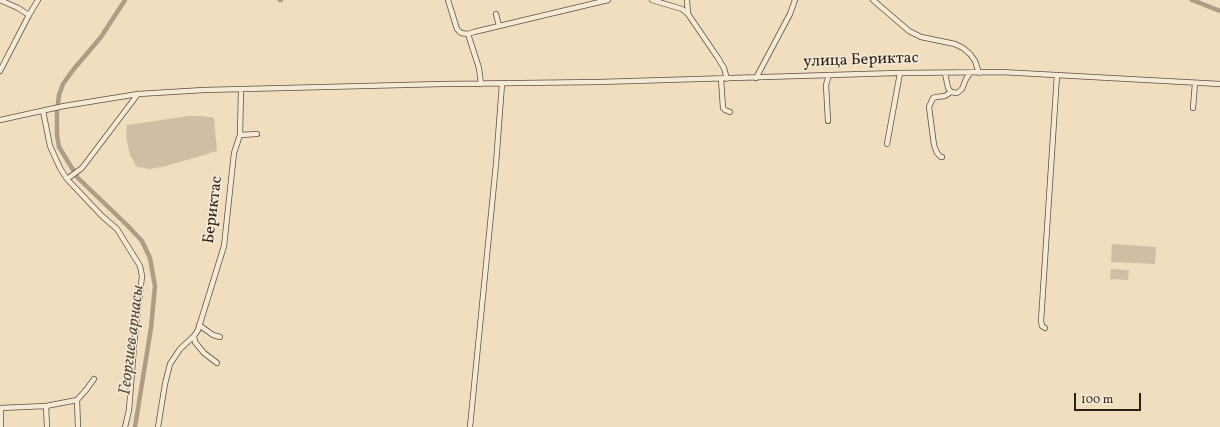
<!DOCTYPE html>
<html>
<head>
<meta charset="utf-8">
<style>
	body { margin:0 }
	#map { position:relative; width:1220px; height:427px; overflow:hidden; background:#f0debf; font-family:Vollkorn,serif }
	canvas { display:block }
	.scale { position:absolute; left:1074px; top:393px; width:67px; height:18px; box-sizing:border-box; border:2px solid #2c1f1a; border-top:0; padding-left:5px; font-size:12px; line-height:14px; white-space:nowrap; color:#2c1f1a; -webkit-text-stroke:3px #f5ead5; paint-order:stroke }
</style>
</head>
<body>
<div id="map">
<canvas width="1220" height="427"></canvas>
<div class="scale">100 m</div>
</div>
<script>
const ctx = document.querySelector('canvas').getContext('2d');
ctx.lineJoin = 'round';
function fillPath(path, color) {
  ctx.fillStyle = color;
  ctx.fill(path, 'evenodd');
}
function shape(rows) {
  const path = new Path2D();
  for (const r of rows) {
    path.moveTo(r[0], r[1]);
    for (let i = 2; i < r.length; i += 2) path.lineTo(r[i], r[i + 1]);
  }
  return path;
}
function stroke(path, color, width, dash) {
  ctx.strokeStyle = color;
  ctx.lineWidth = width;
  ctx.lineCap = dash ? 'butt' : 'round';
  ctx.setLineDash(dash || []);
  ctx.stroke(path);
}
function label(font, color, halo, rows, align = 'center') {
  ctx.font = font + ' Vollkorn,serif';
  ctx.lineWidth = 3;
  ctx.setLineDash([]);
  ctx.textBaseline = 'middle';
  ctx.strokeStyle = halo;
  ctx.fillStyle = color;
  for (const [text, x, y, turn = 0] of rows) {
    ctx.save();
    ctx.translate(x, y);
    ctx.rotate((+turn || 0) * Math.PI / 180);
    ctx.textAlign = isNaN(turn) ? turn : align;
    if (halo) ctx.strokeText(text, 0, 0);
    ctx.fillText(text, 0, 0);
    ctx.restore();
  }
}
const green = shape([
	[189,116,202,116,214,118,217,151,166,166,150,169,137,167,130,155,126,136,127,125],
	[1112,244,1156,247,1155,264,1111,262],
	[1111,269,1129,270,1128,280,1110,279]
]);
const canal = shape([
	[125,0,101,37,73,70,63,84,59,95,57,111,57,135,59,147,78,178,127,225,142,241,150,258,155,286,151,328,135,427],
	[280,0,281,0],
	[1192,0,1220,11]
]);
const minor = shape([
	[0,0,18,8,29,15],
	[448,0,457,29,461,33,468,34],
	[652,0,682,9,688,14,718,58,724,68,727,79],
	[687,0,688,14],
	[873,0,909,31,921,37,955,44,963,48,970,54,975,61,979,73],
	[496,14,499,26],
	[468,34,474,32,608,0],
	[468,34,479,68,481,84],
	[0,71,29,15,38,0],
	[945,73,948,88,951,92,957,93,962,89,966,79,970,73],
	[756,78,790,14,795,0],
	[721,79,723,108,725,110,730,112],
	[1193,108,1195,83],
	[43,111,50,146,60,168,67,179,102,216,117,229,140,266,142,276,134,346,129,410,125,427],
	[0,120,64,106,138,94,204,90,443,84,599,82,897,73,1001,72,1220,84],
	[828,121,826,85,829,75],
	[240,135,257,134],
	[887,144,900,73],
	[942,157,941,157,937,153,934,145,929,107,933,98,936,97,945,96,951,92],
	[67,179,82,168,138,94],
	[199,325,213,335,220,337],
	[1045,328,1042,326,1041,321,1057,75],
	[194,336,195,342,204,353,217,363],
	[77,400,78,427],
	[46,406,47,427],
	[0,408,46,406,77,400,86,390,94,379],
	[1,427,1,408],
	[158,427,165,384,170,364,180,349,194,336,198,330,224,246,234,153,240,135,241,90],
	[470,427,496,164,502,84]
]);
const streetNames = [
	["улица Бериктас",861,61,-2],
	["Бериктас",214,210,-83]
];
const waterNames = [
	["Георгиев арнасы",133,340,-83]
];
fillPath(green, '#cfbea3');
stroke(canal, '#ad9d87', 4.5);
stroke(minor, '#5d4f43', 6);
stroke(minor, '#f5ead5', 4.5);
label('16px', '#2c1f1a', '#f5ead5', streetNames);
label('italic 17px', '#594b40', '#f5ead5', waterNames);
</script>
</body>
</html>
